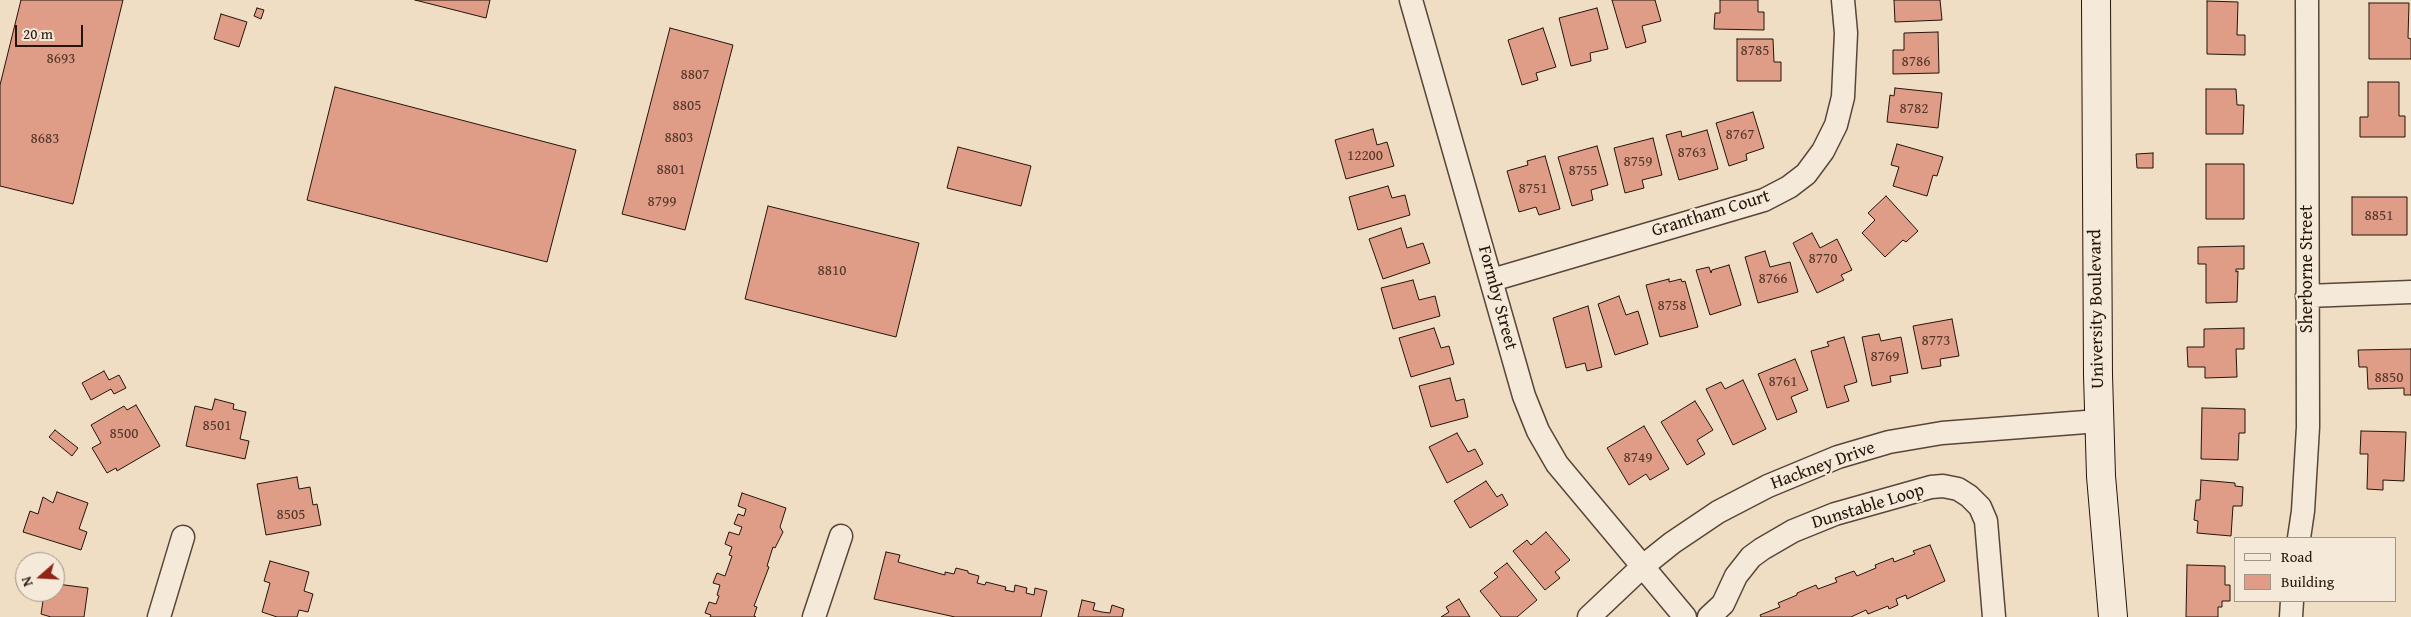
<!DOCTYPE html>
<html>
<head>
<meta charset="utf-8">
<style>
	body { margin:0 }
	#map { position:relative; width:2411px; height:617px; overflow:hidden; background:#efddc4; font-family:"Gentium Book Plus",serif }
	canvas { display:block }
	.legend { position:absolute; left:2234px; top:537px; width:162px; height:65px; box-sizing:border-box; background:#f5e9d9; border:1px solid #a29486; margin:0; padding:6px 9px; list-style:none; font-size:15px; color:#25150a }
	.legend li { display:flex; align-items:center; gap:10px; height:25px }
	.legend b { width:25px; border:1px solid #a29486 }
	.north { position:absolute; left:15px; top:552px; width:50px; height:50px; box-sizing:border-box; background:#f5e9d9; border:1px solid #a29486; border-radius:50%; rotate:251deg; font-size:14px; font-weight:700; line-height:20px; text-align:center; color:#25150a }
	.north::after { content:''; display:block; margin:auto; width:18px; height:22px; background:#8f2418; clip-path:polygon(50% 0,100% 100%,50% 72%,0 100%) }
	.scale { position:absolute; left:15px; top:25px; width:68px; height:22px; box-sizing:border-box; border:2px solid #25150a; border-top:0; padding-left:6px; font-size:15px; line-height:18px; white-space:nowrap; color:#25150a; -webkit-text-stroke:4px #f5e9d9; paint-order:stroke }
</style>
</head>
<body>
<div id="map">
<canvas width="2411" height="617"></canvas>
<ul class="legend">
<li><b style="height:6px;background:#f5e9d9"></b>Road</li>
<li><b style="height:14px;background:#df9c87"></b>Building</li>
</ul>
<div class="north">N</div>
<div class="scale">20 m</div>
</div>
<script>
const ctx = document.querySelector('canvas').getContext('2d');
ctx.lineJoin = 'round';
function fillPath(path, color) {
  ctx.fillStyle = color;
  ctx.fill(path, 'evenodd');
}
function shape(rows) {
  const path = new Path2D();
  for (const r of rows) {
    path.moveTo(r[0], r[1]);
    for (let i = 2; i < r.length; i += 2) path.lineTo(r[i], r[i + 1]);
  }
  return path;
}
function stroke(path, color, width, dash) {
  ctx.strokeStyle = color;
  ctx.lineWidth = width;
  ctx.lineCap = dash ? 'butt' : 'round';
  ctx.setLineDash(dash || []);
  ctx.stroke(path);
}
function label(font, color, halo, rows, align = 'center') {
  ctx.font = font + ' "Gentium Book Plus",serif';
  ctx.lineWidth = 4.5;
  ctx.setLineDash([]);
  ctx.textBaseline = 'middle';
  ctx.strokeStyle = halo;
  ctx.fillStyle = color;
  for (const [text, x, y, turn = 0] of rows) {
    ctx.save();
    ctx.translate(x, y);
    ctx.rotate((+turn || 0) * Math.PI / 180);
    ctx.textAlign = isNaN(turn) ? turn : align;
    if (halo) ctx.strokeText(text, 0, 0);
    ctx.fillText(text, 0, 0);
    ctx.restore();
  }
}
const building = shape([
	[21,0,123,0,73,204,0,186,0,85,21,0],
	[415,0,490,0,486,18,415,0],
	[1612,0,1655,0,1661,21,1642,26,1646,42,1626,48,1612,0],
	[1720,0,1758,0,1758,12,1764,12,1764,30,1714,29,1715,13,1720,13,1720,0],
	[1894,0,1940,0,1942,20,1895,22,1894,0],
	[2207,1,2238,2,2237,35,2245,35,2245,55,2207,54,2207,1],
	[2369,3,2409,3,2408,38,2411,39,2411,59,2369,59,2369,3],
	[257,8,264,10,261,19,254,16,257,8],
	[1597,8,1608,49,1590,53,1591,61,1571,66,1559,18,1597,8],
	[221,14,247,22,239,47,214,39,221,14],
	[670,28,733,45,685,230,622,214,670,28],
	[1543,28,1556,67,1536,73,1538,80,1522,85,1508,40,1543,28],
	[1938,32,1939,73,1893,74,1893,50,1904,50,1904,33,1938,32],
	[1737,39,1773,39,1774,62,1781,62,1781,81,1737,81,1737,39],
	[2368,82,2399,82,2399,116,2405,116,2405,137,2360,137,2360,117,2368,117,2368,82],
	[335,87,576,150,547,262,307,200,335,87],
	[1895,88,1942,93,1938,128,1887,122,1890,95,1894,96,1895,88],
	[2206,89,2236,89,2237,105,2244,105,2243,134,2206,134,2206,89],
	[1753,112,1764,148,1746,154,1747,160,1729,166,1716,123,1753,112],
	[1373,129,1377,145,1387,142,1394,166,1346,179,1335,140,1373,129],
	[1707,130,1718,169,1679,180,1666,135,1681,131,1682,137,1707,130],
	[1653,138,1662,175,1642,180,1644,188,1625,193,1614,148,1653,138],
	[1897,144,1943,157,1937,176,1933,175,1927,196,1893,186,1899,167,1891,165,1897,144],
	[1597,146,1608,185,1591,190,1593,200,1572,206,1558,157,1597,146],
	[958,147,1031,166,1021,206,947,188,958,147],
	[2153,153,2153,168,2137,168,2136,154,2153,153],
	[1545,156,1560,209,1539,215,1536,207,1519,212,1507,171,1528,165,1527,161,1545,156],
	[2206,164,2244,164,2244,219,2206,219,2206,164],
	[1388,186,1392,198,1405,195,1410,215,1358,230,1349,197,1388,186],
	[1886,196,1918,231,1906,242,1903,240,1885,257,1862,233,1875,220,1868,213,1886,196],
	[2352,197,2407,197,2407,235,2352,235,2352,197],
	[768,206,919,243,896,337,745,299,768,206],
	[1401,228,1407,248,1423,243,1430,263,1383,279,1369,239,1401,228],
	[1812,233,1820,248,1837,239,1852,270,1841,275,1844,280,1817,293,1793,243,1812,233],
	[2244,246,2244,269,2236,269,2236,272,2238,271,2237,302,2206,303,2206,264,2198,264,2198,247,2244,246],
	[1765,251,1770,267,1790,262,1798,292,1758,303,1745,257,1765,251],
	[1729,265,1741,305,1710,315,1696,270,1709,267,1711,273,1712,270,1729,265],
	[1669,279,1669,282,1681,279,1682,282,1685,281,1698,327,1660,337,1646,285,1669,279],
	[1413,280,1419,300,1435,296,1440,316,1393,329,1381,288,1413,280],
	[1619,296,1626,315,1638,311,1648,344,1615,355,1598,304,1619,296],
	[1588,306,1602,367,1587,371,1585,363,1566,368,1553,318,1588,306],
	[1952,319,1959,356,1940,359,1941,366,1922,369,1913,326,1952,319],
	[1434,328,1441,348,1449,346,1454,364,1411,377,1399,338,1434,328],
	[2244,328,2244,349,2236,349,2237,377,2205,378,2205,367,2188,367,2187,347,2204,347,2204,329,2244,328],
	[1879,334,1881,341,1901,337,1908,373,1890,376,1891,382,1872,386,1862,337,1879,334],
	[1844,337,1857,382,1844,386,1849,401,1827,408,1811,351,1829,346,1827,342,1844,337],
	[2411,349,2411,395,2404,395,2404,388,2368,389,2367,367,2359,367,2358,350,2411,349],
	[1795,359,1808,390,1791,397,1797,412,1777,420,1758,374,1795,359],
	[104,371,109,380,119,375,126,388,114,394,111,389,91,400,82,383,104,371],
	[1450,378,1456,401,1464,399,1468,417,1431,427,1419,386,1450,378],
	[1743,380,1766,429,1733,445,1706,389,1721,382,1725,389,1743,380],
	[215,399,234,404,233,409,246,412,240,439,249,441,245,459,186,446,195,406,212,410,215,399],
	[1695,401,1713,430,1697,440,1705,454,1687,465,1661,422,1695,401],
	[136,405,160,446,117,471,116,468,107,473,92,448,101,443,91,425,124,406,127,410,136,405],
	[2202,408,2245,409,2245,433,2239,433,2238,460,2201,459,2202,408],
	[1644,426,1669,469,1650,480,1646,474,1629,485,1607,448,1644,426],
	[55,430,78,448,72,456,49,437,55,430],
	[2361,431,2406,432,2404,481,2383,480,2383,490,2367,489,2368,454,2360,454,2361,431],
	[1457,433,1468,452,1475,449,1483,464,1447,483,1429,447,1457,433],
	[297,477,299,489,310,487,313,505,317,504,321,525,266,535,257,484,297,477],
	[2201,480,2235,483,2235,486,2243,487,2242,506,2233,506,2231,536,2197,533,2198,521,2194,520,2196,500,2200,500,2201,480],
	[1486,481,1497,497,1502,494,1508,505,1470,528,1454,501,1486,481],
	[57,492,88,503,79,529,87,532,81,550,23,532,30,511,38,514,43,497,53,503,57,492],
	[742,493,786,508,780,527,783,532,775,548,773,547,767,566,769,567,754,606,757,607,754,616,756,617,710,617,711,615,705,613,709,602,716,604,719,596,717,595,720,585,713,583,717,573,725,576,732,556,729,555,732,547,725,544,729,532,739,535,742,527,734,524,738,514,744,516,746,509,738,506,742,493],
	[1546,532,1570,560,1555,572,1560,578,1545,590,1513,551,1527,540,1531,545,1546,532],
	[1930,545,1945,581,1907,599,1906,595,1896,599,1898,605,1889,609,1888,606,1868,614,1866,610,1851,617,1761,617,1760,615,1780,607,1778,603,1797,595,1797,593,1816,585,1818,589,1837,582,1835,578,1854,571,1857,576,1876,568,1875,565,1893,558,1894,562,1915,554,1913,551,1930,545],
	[886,552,900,555,898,562,945,575,945,572,954,574,956,568,968,571,968,573,979,576,977,583,985,585,986,582,1006,587,1005,590,1014,592,1015,585,1027,588,1026,593,1034,595,1035,588,1047,591,1041,617,955,617,874,599,886,552],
	[270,561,309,572,304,591,313,594,308,612,299,610,297,617,277,617,262,612,270,583,264,581,270,561],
	[1507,563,1537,600,1517,617,1501,617,1480,591,1498,577,1494,573,1507,563],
	[2187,565,2225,566,2225,585,2230,585,2230,601,2222,601,2222,607,2218,607,2218,617,2186,617,2187,565],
	[57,584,88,588,84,617,51,617,41,614,44,594,55,596,57,584],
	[1459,599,1470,617,1441,617,1449,612,1446,607,1459,599],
	[1082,600,1095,603,1093,610,1102,612,1110,613,1112,605,1124,609,1122,617,1078,617,1082,600]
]);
const street = shape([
	[1411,0,1524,396,1538,431,1557,464,1685,617],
	[1492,280,1764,200,1789,187,1806,174,1823,151,1836,125,1843,97,1846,33,1843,0],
	[2307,296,2411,292],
	[2299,538,2303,511,2308,427,2307,0],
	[159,617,183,537],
	[814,617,841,536],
	[1589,617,1642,567,1672,543,1718,512,1768,486,1838,457,1889,442,1942,433,2099,421],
	[1709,617,1723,604,1736,576,1751,557,1762,549,1793,531,1835,514,1931,487,1943,486,1958,489,1969,496,1980,507,1986,521,1994,617],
	[2291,617,2292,601]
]);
const secondary = shape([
	[2096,0,2098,375,2101,476,2113,617]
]);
const numberNames = [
	["8785",1755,51],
	["8693",61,59],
	["8786",1916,62],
	["8807",695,75],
	["8805",687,106],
	["8782",1914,109],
	["8767",1740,135],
	["8803",679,138],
	["8683",45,139],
	["8763",1692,153],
	["12200",1365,156],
	["8759",1638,162],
	["8801",671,170],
	["8755",1583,171],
	["8751",1533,189],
	["8799",662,202],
	["8851",2379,216],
	["8770",1823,259],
	["8810",832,271],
	["8766",1773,279],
	["8758",1672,306],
	["8773",1936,341],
	["8769",1885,357],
	["8850",2389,378],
	["8761",1783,382],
	["8501",217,426],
	["8500",124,434],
	["8749",1638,458],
	["8505",291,515]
];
const streetNames = [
	["Grantham Court",1711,214,-17],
	["Sherborne Street",2307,269,-90],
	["Formby Street",1497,298,75],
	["University Boulevard",2097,309,-91],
	["Hackney Drive",1823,466,-20],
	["Dunstable Loop",1868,507,-17]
];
fillPath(building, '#df9c87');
stroke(building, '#25150a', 1);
stroke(street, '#584738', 25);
stroke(secondary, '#25150a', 30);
stroke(street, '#f5e9d9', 22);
stroke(secondary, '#f5e9d9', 28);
label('15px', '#543729', null, numberNames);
label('18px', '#25150a', '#f5e9d9', streetNames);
</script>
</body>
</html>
